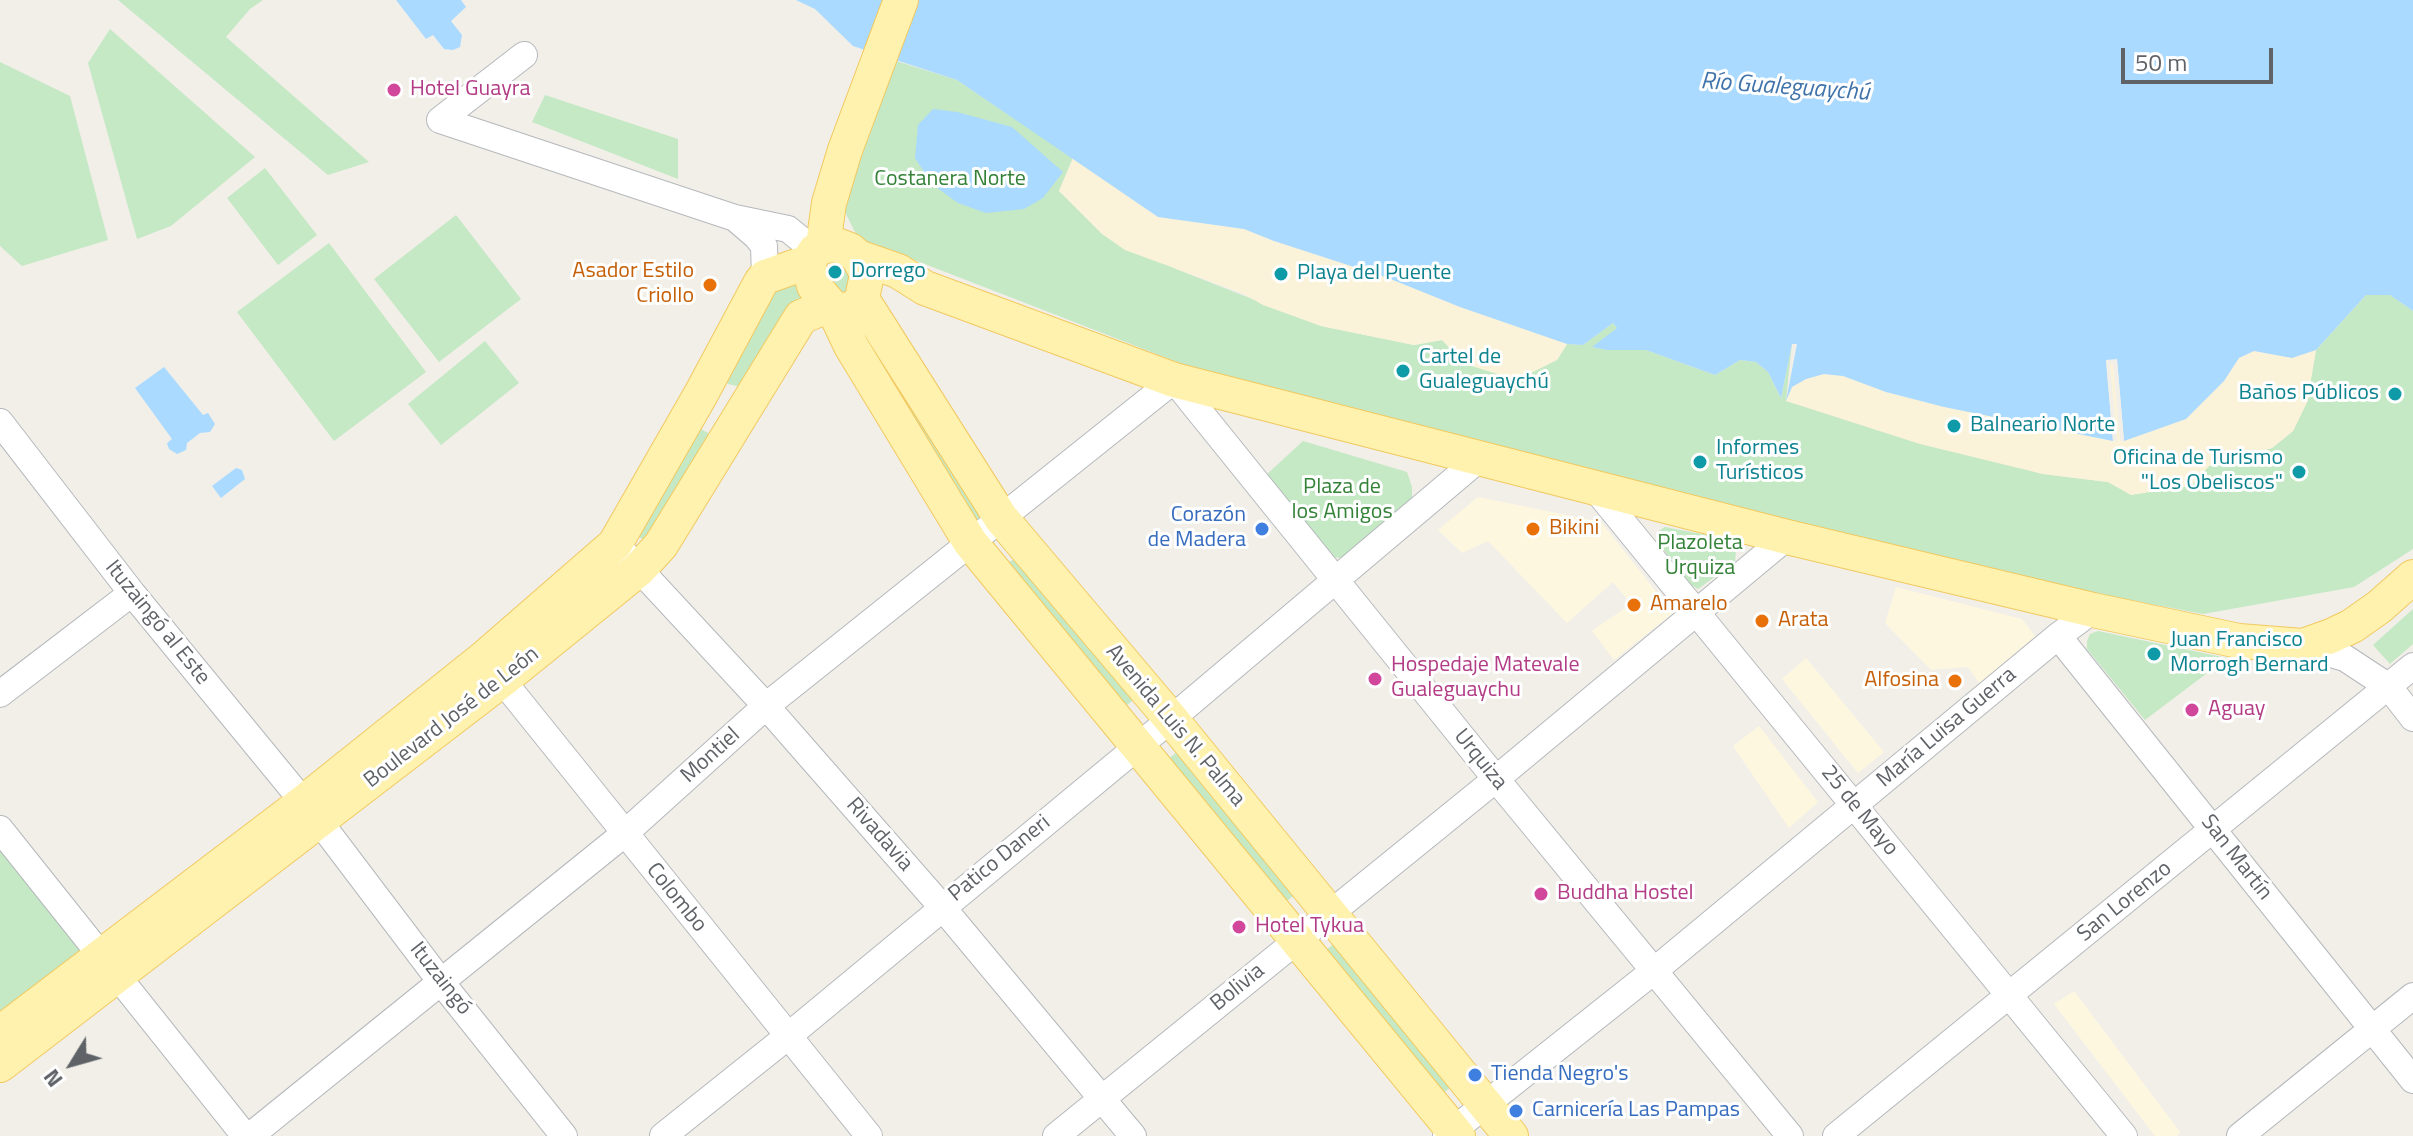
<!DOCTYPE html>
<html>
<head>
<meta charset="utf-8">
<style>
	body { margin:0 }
	#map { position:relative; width:2413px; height:1136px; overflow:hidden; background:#f1efe8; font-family:"Titillium Web",sans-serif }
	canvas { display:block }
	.north { position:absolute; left:32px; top:1024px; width:80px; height:80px; -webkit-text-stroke:6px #fff; paint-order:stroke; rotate:233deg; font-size:22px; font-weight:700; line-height:32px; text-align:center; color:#5f6368 }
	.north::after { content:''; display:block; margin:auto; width:28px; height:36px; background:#5f6368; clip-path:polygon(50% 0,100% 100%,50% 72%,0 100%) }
	.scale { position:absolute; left:2121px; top:48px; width:152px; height:36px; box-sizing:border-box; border:4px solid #5f6368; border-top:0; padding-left:10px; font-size:24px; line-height:28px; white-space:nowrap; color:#5f6368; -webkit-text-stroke:6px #fff; paint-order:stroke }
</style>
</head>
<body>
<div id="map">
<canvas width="2413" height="1136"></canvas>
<div class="north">N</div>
<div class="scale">50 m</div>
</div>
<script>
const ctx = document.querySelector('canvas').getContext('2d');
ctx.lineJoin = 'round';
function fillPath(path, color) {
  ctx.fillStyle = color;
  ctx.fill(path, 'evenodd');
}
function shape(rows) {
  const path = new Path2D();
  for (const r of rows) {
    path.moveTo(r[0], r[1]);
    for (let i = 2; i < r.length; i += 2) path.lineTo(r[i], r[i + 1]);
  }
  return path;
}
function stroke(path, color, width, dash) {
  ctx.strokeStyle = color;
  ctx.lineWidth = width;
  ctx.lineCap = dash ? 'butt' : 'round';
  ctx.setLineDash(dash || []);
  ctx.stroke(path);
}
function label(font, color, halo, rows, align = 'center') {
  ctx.font = font + ' "Titillium Web",sans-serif';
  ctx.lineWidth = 6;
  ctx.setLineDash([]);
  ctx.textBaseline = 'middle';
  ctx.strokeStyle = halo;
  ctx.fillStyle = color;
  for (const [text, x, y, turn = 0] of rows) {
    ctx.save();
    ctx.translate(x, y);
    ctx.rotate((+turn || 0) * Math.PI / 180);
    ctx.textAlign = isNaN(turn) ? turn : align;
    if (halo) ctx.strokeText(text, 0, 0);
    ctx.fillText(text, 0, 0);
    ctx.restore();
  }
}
const commercial = shape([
	[1478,497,1601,522,1673,613,1614,660,1592,631,1631,604,1613,582,1567,623,1488,541,1462,553,1438,530],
	[1896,587,2022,619,2035,636,1980,684,1968,667,1931,670,1885,623],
	[1806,658,1884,752,1858,773,1782,679],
	[1759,726,1818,802,1789,828,1733,746],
	[2074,991,2180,1132,2177,1136,2155,1136,2054,1004]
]);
const green = shape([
	[118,0,263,0,250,9,226,37,369,162,328,175],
	[110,29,255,157,171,226,137,239,88,63],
	[893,60,957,80,1073,158,1059,191,1176,269,1321,326,1414,345,1442,340,1465,364,1557,360,1567,344,1583,345,1613,323,1617,328,1593,347,1607,350,1646,350,1715,375,1740,360,1756,362,1768,372,1781,398,1792,343,1786,401,2043,474,2108,482,2132,495,2209,466,2272,448,2293,431,2307,402,2316,350,2366,295,2390,295,2413,311,2413,549,2354,587,2203,614,1973,570,1208,374,858,238,843,208],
	[0,62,70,96,108,240,22,266,0,246],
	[545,95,678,139,678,179,532,122],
	[265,168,317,235,278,265,227,198],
	[456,215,521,299,439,362,374,279],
	[329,243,426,372,334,441,237,312],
	[837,263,853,275,848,294,842,294,827,277,827,270],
	[802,272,813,299,742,387,728,384,719,373,765,290],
	[865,315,983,515,970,524,851,323],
	[485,341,519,383,441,445,408,404],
	[695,426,710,434,649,543,634,534],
	[1303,441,1407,472,1412,487,1412,502,1343,558,1331,557,1265,476],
	[1665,527,1728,539,1736,550,1735,562,1698,589,1691,585,1656,540,1657,532],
	[1019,555,1136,698,1123,708,1006,565],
	[2413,609,2413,644,2390,664,2373,645],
	[2098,631,2227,658,2145,720,2087,649,2087,641,2090,634],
	[1178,751,1296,894,1283,904,1166,761],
	[0,848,82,951,0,1011],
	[1336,942,1453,1085,1441,1095,1324,952]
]);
const sand = shape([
	[1073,158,1158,217,1244,229,1274,241,1388,278,1460,307,1567,344,1557,360,1517,380,1465,364,1442,340,1414,345,1321,326,1263,305,1242,293,1125,250,1102,234,1059,191],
	[2316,350,2307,402,2293,431,2272,448,2209,466,2191,486,2131,495,2108,482,2043,474,1920,444,1786,401,1792,387,1806,379,1824,374,1843,376,1886,392,2113,441,2106,360,2224,381,2239,358,2254,351,2292,358]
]);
const water = shape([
	[396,0,461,0,466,7,451,21,462,35,460,47,453,50,444,49,433,35,426,39],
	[796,0,2413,0,2413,311,2390,295,2366,295,2316,350,2292,358,2254,351,2239,358,2224,381,2186,419,2124,441,2117,360,2106,360,2113,441,1944,407,1886,392,1843,376,1824,374,1806,379,1792,387,1786,401,1797,344,1792,344,1781,398,1768,372,1756,362,1740,360,1715,375,1646,350,1607,350,1592,347,1617,328,1613,323,1583,345,1567,344,1460,307,1388,278,1274,241,1244,229,1158,217,957,80,853,46,815,9],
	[933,109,957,112,1012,127,1063,172,1043,198,1024,209,986,213,958,203,932,184,915,158,918,125],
	[164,367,203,415,208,413,215,424,210,432,200,433,187,443,186,450,177,454,169,449,167,443,172,439,135,388],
	[236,468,242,470,245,479,221,498,212,486]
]);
const pier = shape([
	[2117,359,2124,441,2120,441,2113,363,2110,364,2117,441,2113,441,2106,360]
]);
const minor = shape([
	[524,55,440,120,735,218,788,229,815,251],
	[735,218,756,236,764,246,765,277],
	[0,422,132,593,319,821,441,982,564,1136],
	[1593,486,2124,1136],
	[626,555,766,706,942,907,1133,1136],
	[2058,636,2413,1080],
	[2303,646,2345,658,2389,687,2413,718],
	[490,665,869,1136],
	[0,694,132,593],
	[0,829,245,1136],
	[250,1136,624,834,766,706,1174,380,1496,779,1790,1136],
	[663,1136,787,1037,1171,719,1480,458],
	[1056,1136,1496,779,1787,537],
	[1446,1136,1655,970,2058,636,2093,610],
	[1836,1136,2413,666],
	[2240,1136,2413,996]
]);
const major = shape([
	[823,246,829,203,845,150,901,0],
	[858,257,898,271,925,288,1174,380,1787,537,2093,610,2239,641,2303,646,2331,636,2352,626,2379,607,2413,577],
	[862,299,1001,518,1171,719,1511,1136],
	[833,308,843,310,855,308,862,299,867,274,858,257,850,250,837,245,823,246,815,251,808,262,814,286,833,308,851,346,970,542,1458,1136],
	[0,1033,304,802,484,658,615,544,701,394,761,282,765,277,808,262],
	[0,1065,502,680,639,569,661,545,801,317,829,305]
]);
const markers = [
	[394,90,8,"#d1479c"],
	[835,272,8,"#0f9aa8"],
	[1281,274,8,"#0f9aa8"],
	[710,285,8,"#e8710a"],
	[1403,371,8,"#0f9aa8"],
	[2395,394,8,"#0f9aa8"],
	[1954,426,8,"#0f9aa8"],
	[1700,462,8,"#0f9aa8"],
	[2299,472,8,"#0f9aa8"],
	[1262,529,8,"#3f7fe0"],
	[1533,529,8,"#e8710a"],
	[1634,605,8,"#e8710a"],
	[1762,621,8,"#e8710a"],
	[2154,654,8,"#0f9aa8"],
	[1375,679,8,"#d1479c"],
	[1955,681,8,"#e8710a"],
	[2192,710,8,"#d1479c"],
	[1541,894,8,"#d1479c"],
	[1239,927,8,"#d1479c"],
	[1475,1075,8,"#3f7fe0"],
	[1516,1111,8,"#3f7fe0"]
];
const hotelNames = [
	["Hotel Guayra",410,90],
	["Hospedaje Matevale",1391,666],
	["Gualeguaychu",1391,691],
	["Aguay",2208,710],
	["Buddha Hostel",1557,894],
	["Hotel Tykua",1255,927]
];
const parkNames = [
	["Costanera Norte",950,180],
	["Plaza de",1342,488],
	["los Amigos",1342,513],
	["Plazoleta",1700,544],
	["Urquiza",1700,569]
];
const foodNames = [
	["Asador Estilo",694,272,"right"],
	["Criollo",694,297,"right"],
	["Bikini",1549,529],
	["Amarelo",1650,605],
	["Arata",1778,621],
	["Alfosina",1939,681,"right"]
];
const cultureNames = [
	["Dorrego",851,272],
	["Playa del Puente",1297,274],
	["Cartel de",1419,358],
	["Gualeguaychú",1419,383],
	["Baños Públicos",2379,394,"right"],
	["Balneario Norte",1970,426],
	["Informes",1716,449],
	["Turísticos",1716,474],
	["Oficina de Turismo",2283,459,"right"],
	["\"Los Obeliscos\"",2283,484,"right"],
	["Juan Francisco",2170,641],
	["Morrogh Bernard",2170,666]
];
const shopNames = [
	["Corazón",1246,516,"right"],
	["de Madera",1246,541,"right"],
	["Tienda Negro's",1491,1075],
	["Carnicería Las Pampas",1532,1111]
];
const streetNames = [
	["Ituzaingó al Este",157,623,51],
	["Boulevard José de León",452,718,-38],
	["Avenida Luis N. Palma",1175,726,50],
	["María Luisa Guerra",1947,728,-40],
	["Montiel",711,756,-42],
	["Urquiza",1480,760,51],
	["25 de Mayo",1859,811,51],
	["Rivadavia",879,835,49],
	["San Martín",2236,858,52],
	["Patico Daneri",1000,859,-39],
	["Colombo",676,898,51],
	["San Lorenzo",2125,902,-39],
	["Ituzaingó",440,979,52],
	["Bolivia",1238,988,-39]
];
const waterNames = [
	["Río Gualeguaychú",1785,88,4]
];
fillPath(commercial, '#fef7e0');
fillPath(green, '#c5e8c5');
fillPath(sand, '#fbf3d9');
fillPath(water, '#aadaff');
fillPath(pier, '#f1efe8');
stroke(minor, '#b5b8bc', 28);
stroke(major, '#f2c960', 36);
stroke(minor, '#fff', 26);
stroke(major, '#fff2af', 34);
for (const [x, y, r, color] of markers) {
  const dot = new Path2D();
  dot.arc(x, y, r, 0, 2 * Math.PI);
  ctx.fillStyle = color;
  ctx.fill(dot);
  stroke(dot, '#fff', 3);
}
label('22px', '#b23c85', '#fff', hotelNames, 'left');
label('22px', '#348238', '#fff', parkNames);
label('22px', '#c56008', '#fff', foodNames, 'left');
label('22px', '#0d838f', '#fff', cultureNames, 'left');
label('22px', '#366cbe', '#fff', shopNames, 'left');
label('22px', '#5f6368', '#fff', streetNames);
label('italic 24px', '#4174aa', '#fff', waterNames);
</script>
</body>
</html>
